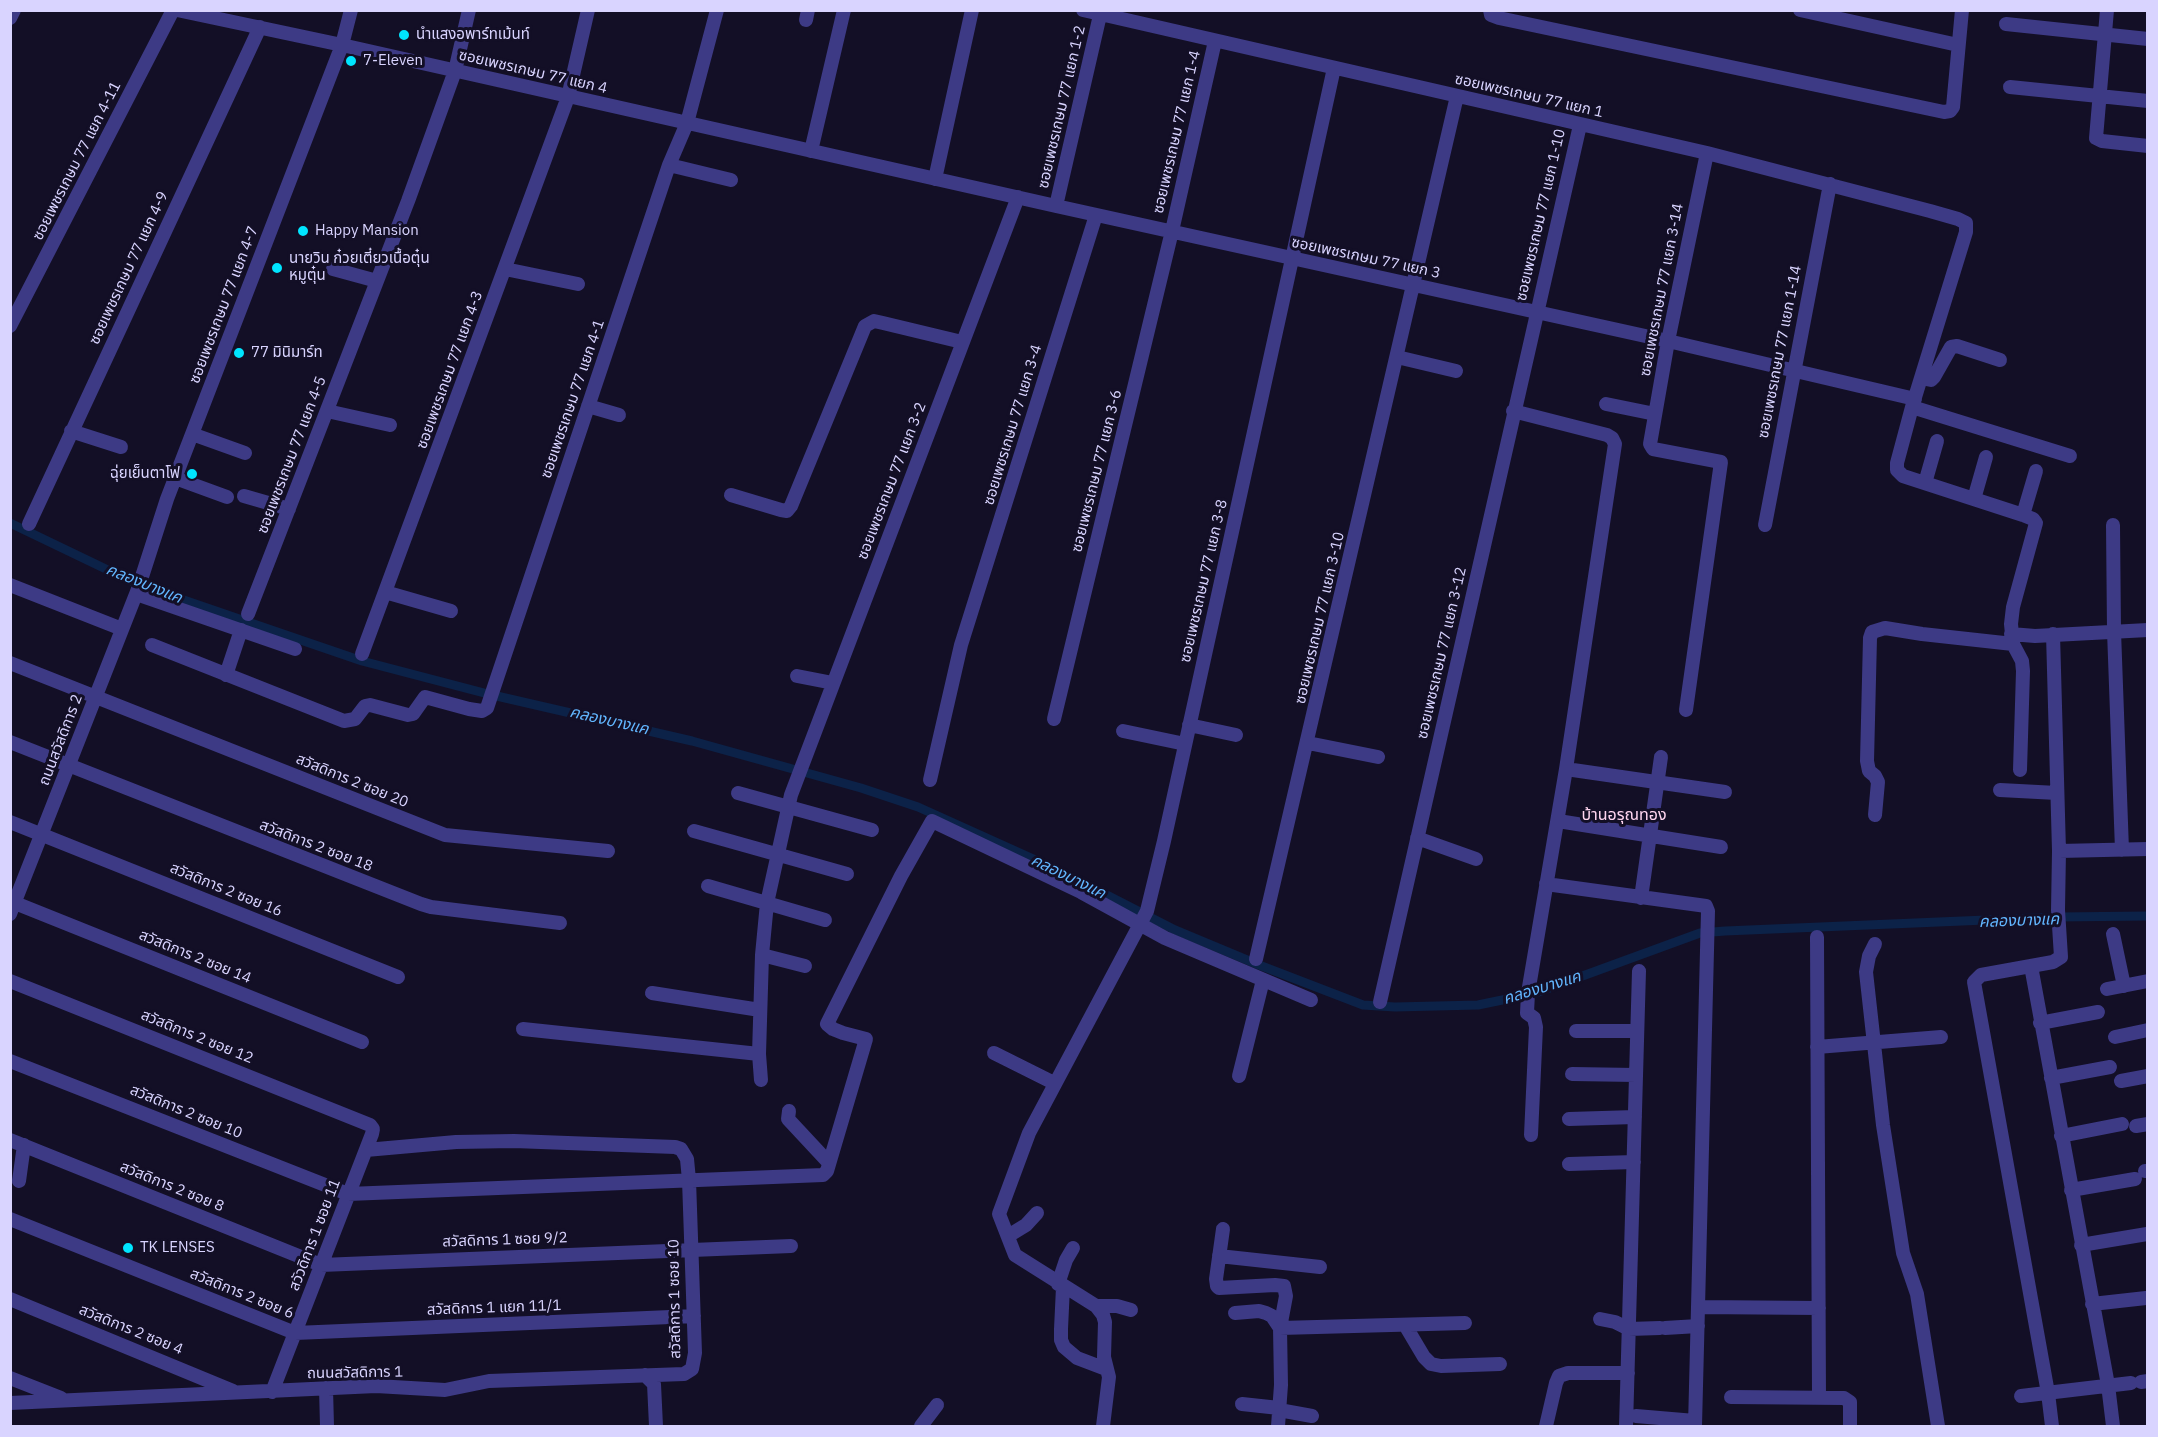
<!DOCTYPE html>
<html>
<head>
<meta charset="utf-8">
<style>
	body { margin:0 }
	#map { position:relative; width:2158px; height:1437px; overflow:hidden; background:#130f26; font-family:"IBM Plex Sans",sans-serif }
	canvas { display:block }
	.frame { position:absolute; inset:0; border:12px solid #d9d4ff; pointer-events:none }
</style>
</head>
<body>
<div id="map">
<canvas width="2158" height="1437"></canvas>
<div class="frame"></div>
</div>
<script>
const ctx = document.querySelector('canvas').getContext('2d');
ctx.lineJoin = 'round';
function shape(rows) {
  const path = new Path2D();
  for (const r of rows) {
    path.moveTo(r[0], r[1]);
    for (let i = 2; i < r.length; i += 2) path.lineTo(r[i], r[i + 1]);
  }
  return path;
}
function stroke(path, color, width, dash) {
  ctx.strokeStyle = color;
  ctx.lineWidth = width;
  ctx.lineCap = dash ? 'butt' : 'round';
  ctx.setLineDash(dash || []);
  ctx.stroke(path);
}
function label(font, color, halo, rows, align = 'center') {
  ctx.font = font + ' "IBM Plex Sans","Noto Sans Thai",sans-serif';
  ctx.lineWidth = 6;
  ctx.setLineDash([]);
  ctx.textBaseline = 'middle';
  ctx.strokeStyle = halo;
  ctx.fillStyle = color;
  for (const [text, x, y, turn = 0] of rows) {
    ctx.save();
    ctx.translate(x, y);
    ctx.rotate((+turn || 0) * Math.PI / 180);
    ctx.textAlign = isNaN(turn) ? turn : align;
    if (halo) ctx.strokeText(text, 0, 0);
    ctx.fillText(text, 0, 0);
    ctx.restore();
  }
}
const canal = shape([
	[10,523,137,584,362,661,488,694,692,741,861,788,918,807,1060,871,1175,930,1259,965,1363,1005,1395,1007,1478,1005,1536,993,1700,933,1725,931,2057,917,2148,916]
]);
const minor = shape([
	[177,10,342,45,1056,206,1668,341,1915,399],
	[1083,10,1707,153,1930,211,1958,219,1966,223,1966,232,1912,407,1897,463,1897,470,1903,476,2023,515,2033,519,2036,523,2013,607,2011,624,2013,644,2022,661,2023,671,2020,770],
	[1490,10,1491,15,1499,18,1944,112,1950,111,1953,107,1962,10],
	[1800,10,1958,45],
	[2107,10,2096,138,2102,141,2148,146],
	[10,18,14,10],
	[806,20,808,10],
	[2006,24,2148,39],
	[2010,87,2148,101],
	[811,151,844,10],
	[669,165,731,180],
	[935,179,972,10],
	[1056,206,1100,15],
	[333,269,377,281],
	[505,269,578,284],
	[10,326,173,10],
	[1397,357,1456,371],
	[1921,378,1931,380,1934,377,1951,347,1957,346,2000,360],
	[1606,404,1655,414],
	[588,406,619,415],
	[1912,407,2070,456],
	[327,411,390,425],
	[1513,411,1607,435,1612,438,1615,444,1566,769,1528,993,1527,1013,1534,1018,1536,1027,1531,1135],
	[71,431,121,447],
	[192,434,245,453],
	[175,478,227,497],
	[1925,483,1937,441],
	[731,495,781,510,787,511,791,506,865,326,874,321,883,323,962,342],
	[244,496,289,509],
	[1974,499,1986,457],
	[2023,515,2036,471],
	[29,524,260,27],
	[1765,525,1830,184],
	[2113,525,2114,631,2122,850],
	[10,585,122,629],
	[385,592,451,611],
	[136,594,295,649],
	[248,614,408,201,455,71,469,10],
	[2011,634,2035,636,2148,630],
	[2053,634,2059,851],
	[152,645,344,721,355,719,365,706,370,705,408,715,413,714,425,697,469,709,482,711,487,708,669,165,687,123,717,10],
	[362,654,568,97,588,10],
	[10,663,445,835,608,851],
	[226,675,241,630],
	[797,676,833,683],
	[1686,710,1721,462,1653,449,1650,444,1668,341,1707,153],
	[1054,719,1172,231,1215,41],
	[1189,725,1236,735],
	[1123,731,1185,744],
	[10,742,421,904,431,907,560,923],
	[1308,743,1378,757],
	[1566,769,1725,792],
	[930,780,961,645,1096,215],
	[2000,790,2057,793],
	[738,793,872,830],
	[1875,815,1878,782,1875,776,1869,771,1867,761,1870,638,1872,632,1885,628,1922,634,2013,644],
	[1558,821,1721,847],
	[10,822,398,977],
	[694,831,847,874],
	[1417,838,1476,859],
	[1546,884,1699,905,1706,906,1708,911,1695,1426],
	[708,886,825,920],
	[1641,898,1661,757],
	[10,901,362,1042],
	[10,914,138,589,167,499,342,45,351,10],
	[2113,934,2124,986],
	[1817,937,1819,1398],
	[1875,944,1869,956,1866,972,1883,1125,1903,1253,1917,1294,1938,1426],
	[762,955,805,966],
	[1256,959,1457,96],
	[2031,966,2108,1385,2113,1426],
	[10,981,370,1125,373,1129,372,1134,272,1392],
	[2107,989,2148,981],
	[652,993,760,1010],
	[1380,1002,1580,125],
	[2040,1023,2098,1012],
	[523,1029,759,1054],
	[1576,1031,1637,1031],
	[2115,1037,2148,1030],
	[1817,1047,1941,1037],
	[994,1053,1054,1083],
	[10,1061,348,1194,823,1175,827,1171,866,1039,843,1033,833,1029,827,1024,901,876,932,821,1081,892,1165,938,1311,1000],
	[1572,1074,1636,1075],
	[1239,1076,1263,980],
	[2051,1078,2110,1067],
	[761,1080,759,1054,762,955,767,903,791,795,1018,197],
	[2121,1081,2148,1076],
	[789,1111,788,1119,829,1163],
	[1569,1119,1635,1117],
	[2136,1126,2148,1124],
	[2061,1136,2122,1124],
	[10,1140,321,1265,791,1246],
	[1569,1164,1634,1162],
	[2145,1171,2148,1171],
	[19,1181,24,1145],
	[2071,1190,2135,1179],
	[10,1219,295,1333,694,1316],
	[1223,1229,1216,1279,1217,1286,1219,1288,1275,1285,1284,1286,1286,1296,1280,1328,1465,1323],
	[1008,1236,1026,1225,1037,1213],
	[2081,1245,2147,1234],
	[1219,1256,1320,1267],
	[1058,1284,1066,1260,1073,1248],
	[1063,1287,1061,1329,1061,1340,1064,1347,1077,1358,1106,1369],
	[10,1299,233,1391],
	[2092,1304,2146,1298],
	[1096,1306,1117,1306,1131,1310],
	[1698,1307,1819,1308],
	[1235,1313,1259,1311,1266,1313,1272,1316,1280,1328,1281,1385,1278,1426],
	[1600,1319,1615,1322,1629,1329,1660,1328],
	[1405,1325,1424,1357,1431,1364,1441,1366,1500,1364],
	[1665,1328,1698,1326],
	[645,1375,654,1384,656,1426],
	[10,1378,61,1398],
	[2141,1382,2148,1381],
	[326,1388,327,1426],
	[2021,1396,2131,1383],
	[1731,1397,1844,1398,1850,1402,1850,1426],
	[10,1403,376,1386,445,1390,489,1381,684,1374,692,1369,695,1353,689,1180,687,1159,681,1149,675,1147,514,1141,456,1142,366,1150],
	[1242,1404,1279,1408],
	[1279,1410,1312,1416],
	[1636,1416,1695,1421],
	[921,1426,937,1405],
	[1103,1426,1109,1377,1104,1357,1105,1322,1103,1315,1096,1306,1015,1255,999,1214,1029,1133,1147,911,1164,841,1334,68],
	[1546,1426,1556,1383,1559,1376,1568,1373,1628,1373],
	[1626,1426,1639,971],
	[2052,1426,2048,1393,1974,982,1981,975,2053,962,2061,957,2058,910,2059,851,2148,849]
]);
const markers = [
	[404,35,6,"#00e5ff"],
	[351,61,6,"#00e5ff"],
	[303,231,6,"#00e5ff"],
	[277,268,6,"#00e5ff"],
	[239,353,6,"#00e5ff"],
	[192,474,6,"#00e5ff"],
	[128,1248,6,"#00e5ff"]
];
const poiNames = [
	["นำแสงอพาร์ทเม้นท์",416,35],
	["7-Eleven",363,61],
	["Happy Mansion",315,231],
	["นายวิน ก๋วยเตี๋ยวเนื้อตุ๋น",289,259],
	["หมูตุ๋น",289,276],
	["77 มินิมาร์ท",251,353],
	["ฉุ่ยเย็นตาโฟ",180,474,"right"],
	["TK LENSES",140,1248]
];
const streetNames = [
	["ซอยเพชรเกษม 77 แยก 4",533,72,13],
	["ซอยเพชรเกษม 77 แยก 1",1529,96,13],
	["ซอยเพชรเกษม 77 แยก 1-2",1062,107,-77],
	["ซอยเพชรเกษม 77 แยก 1-4",1177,132,-77],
	["ซอยเพชรเกษม 77 แยก 4-11",77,161,-63],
	["ซอยเพชรเกษม 77 แยก 1-10",1541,215,-77],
	["ซอยเพชรเกษม 77 แยก 3",1366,258,12],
	["ซอยเพชรเกษม 77 แยก 4-9",129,268,-65],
	["ซอยเพชรเกษม 77 แยก 3-14",1662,290,-79],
	["ซอยเพชรเกษม 77 แยก 4-7",224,305,-69],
	["ซอยเพชรเกษม 77 แยก 1-14",1780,352,-79],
	["ซอยเพชรเกษม 77 แยก 4-3",450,370,-70],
	["ซอยเพชรเกษม 77 แยก 4-1",573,399,-71],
	["ซอยเพชรเกษม 77 แยก 3-4",1013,425,-73],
	["ซอยเพชรเกษม 77 แยก 4-5",292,455,-69],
	["ซอยเพชรเกษม 77 แยก 3-6",1097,471,-76],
	["ซอยเพชรเกษม 77 แยก 3-2",892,481,-69],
	["ซอยเพชรเกษม 77 แยก 3-8",1204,581,-77],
	["ซอยเพชรเกษม 77 แยก 3-10",1320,618,-77],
	["ซอยเพชรเกษม 77 แยก 3-12",1442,653,-77],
	["ถนนสวัสดิการ 2",61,740,-69],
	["สวัสดิการ 2 ซอย 20",352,781,22],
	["สวัสดิการ 2 ซอย 18",316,846,21],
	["สวัสดิการ 2 ซอย 16",226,890,22],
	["สวัสดิการ 2 ซอย 14",195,957,22],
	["สวัสดิการ 2 ซอย 12",197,1037,22],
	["สวัสดิการ 2 ซอย 10",186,1112,22],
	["สวัสดิการ 2 ซอย 8",172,1187,22],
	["สวัวดิการ 1 ซอย 11",315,1235,-69],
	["สวัสดิการ 1 ซอย 9/2",505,1240,-2],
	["สวัสดิการ 2 ซอย 6",242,1294,22],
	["สวัสดิการ 1 ซอย 10",675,1299,-91],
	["สวัสดิการ 1 แยก 11/1",494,1308,-2],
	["สวัสดิการ 2 ซอย 4",131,1330,22],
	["ถนนสวัสดิการ 1",355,1373,-1]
];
const waterNames = [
	["คลองบางแค",144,584,22],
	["คลองบางแค",609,721,13],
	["คลองบางแค",1068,877,26],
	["คลองบางแค",2019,921,-2],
	["คลองบางแค",1542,988,-17]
];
const neighbourhoodNames = [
	["บ้านอรุณทอง",1624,815]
];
stroke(canal, '#0c2248', 9);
stroke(minor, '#3d3a85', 14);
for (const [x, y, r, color] of markers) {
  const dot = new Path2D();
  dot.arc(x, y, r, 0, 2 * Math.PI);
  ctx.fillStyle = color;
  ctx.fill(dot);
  stroke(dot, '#130f26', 2);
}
label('15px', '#d9d4ff', '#130f26', poiNames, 'left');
label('15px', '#d9d4ff', '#130f26', streetNames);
label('italic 16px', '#62b6ff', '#130f26', waterNames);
label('16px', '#ffd6f0', '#130f26', neighbourhoodNames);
</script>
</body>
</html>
